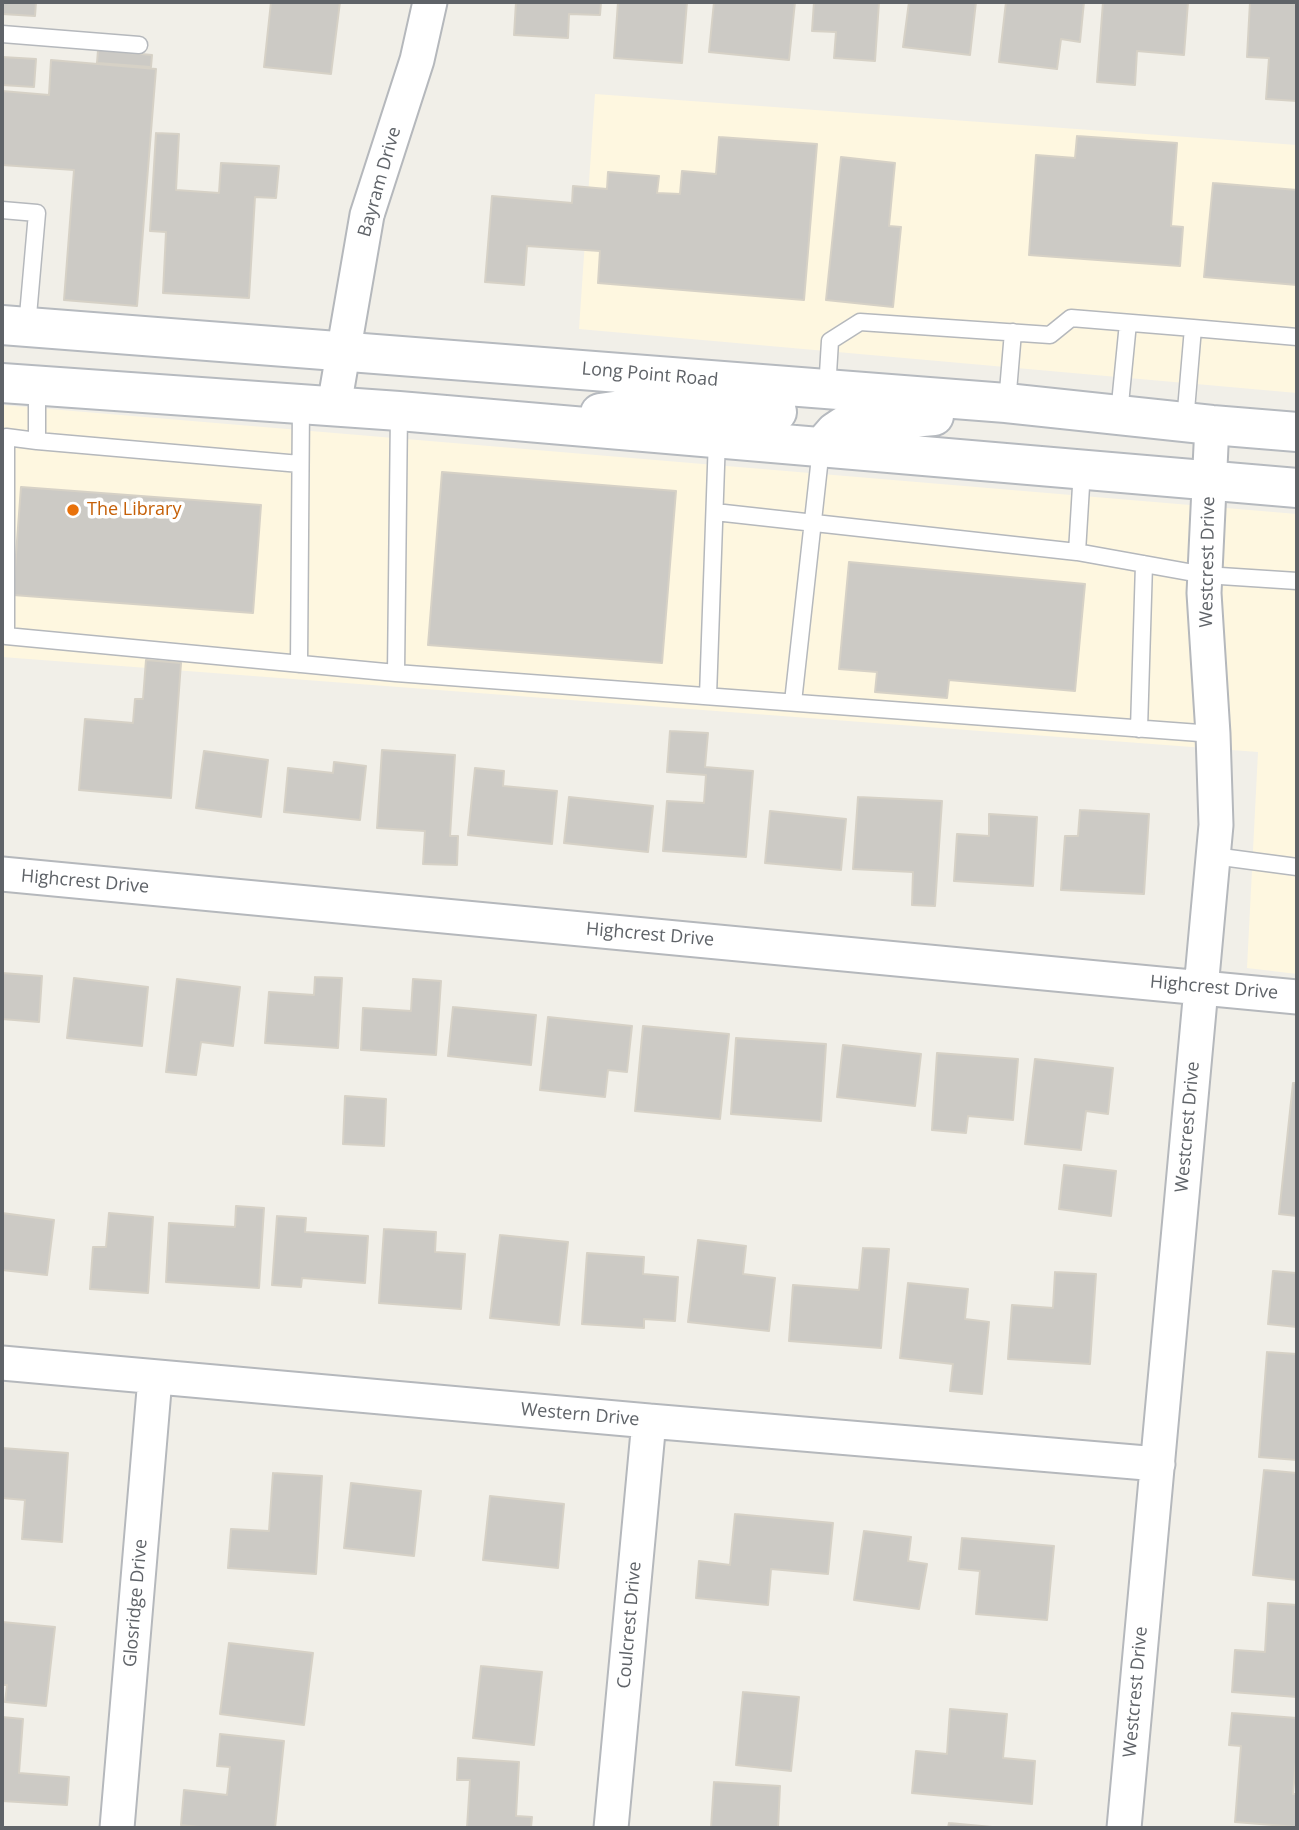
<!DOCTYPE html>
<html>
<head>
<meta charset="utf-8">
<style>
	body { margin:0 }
	#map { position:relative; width:1299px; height:1830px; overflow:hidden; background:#f1efe8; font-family:"Open Sans",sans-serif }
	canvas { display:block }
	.frame { position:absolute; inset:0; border:4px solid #5f6368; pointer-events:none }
</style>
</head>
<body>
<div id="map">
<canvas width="1299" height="1830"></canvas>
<div class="frame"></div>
</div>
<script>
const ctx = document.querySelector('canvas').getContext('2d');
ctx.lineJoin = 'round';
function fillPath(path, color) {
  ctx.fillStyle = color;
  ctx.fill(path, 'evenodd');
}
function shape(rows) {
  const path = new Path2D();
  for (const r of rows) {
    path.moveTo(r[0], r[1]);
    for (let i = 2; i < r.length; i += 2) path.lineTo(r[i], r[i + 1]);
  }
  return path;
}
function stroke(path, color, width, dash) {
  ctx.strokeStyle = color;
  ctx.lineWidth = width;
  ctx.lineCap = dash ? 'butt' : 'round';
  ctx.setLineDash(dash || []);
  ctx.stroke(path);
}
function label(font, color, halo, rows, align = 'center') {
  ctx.font = font + ' "Open Sans",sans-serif';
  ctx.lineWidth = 7;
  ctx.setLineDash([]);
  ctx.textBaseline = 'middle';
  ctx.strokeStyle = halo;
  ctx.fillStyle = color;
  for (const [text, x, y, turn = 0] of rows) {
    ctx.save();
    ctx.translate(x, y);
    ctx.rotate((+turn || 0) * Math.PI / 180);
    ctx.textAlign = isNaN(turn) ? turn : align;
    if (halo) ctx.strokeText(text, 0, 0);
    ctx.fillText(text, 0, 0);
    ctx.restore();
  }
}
const commercial = shape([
	[595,94,1297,145,1297,393,579,329],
	[2,405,1297,514,1297,974,1247,968,1258,752,2,657]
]);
const building = shape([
	[2,2,36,2,35,16,2,14,2,2],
	[271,2,340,2,331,74,264,67,271,2],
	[516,2,601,2,600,15,569,14,568,38,514,35,516,2],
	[618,2,687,2,682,63,614,58,618,2],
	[714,2,795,2,789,60,709,52,714,2],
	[814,2,879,2,875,61,834,58,836,32,812,31,814,2],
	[909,2,976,2,970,55,903,47,909,2],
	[1006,2,1084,2,1080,42,1061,39,1057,69,999,62,1006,2],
	[1103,2,1188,2,1184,55,1137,51,1135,85,1097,82,1103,2],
	[1250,2,1297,2,1297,101,1266,99,1269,58,1247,57,1250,2],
	[98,50,152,55,151,67,97,63,98,50],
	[2,57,36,59,34,87,2,85,2,57],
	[51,60,156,69,137,306,64,300,74,170,2,165,2,91,49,95,51,60],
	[156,133,179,134,176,190,219,193,221,163,279,166,276,198,255,197,249,298,163,293,166,232,150,231,156,133],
	[1077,136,1177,143,1171,226,1183,227,1180,266,1029,255,1036,155,1075,158,1077,136],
	[719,137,817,144,804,300,598,283,600,251,527,246,524,285,485,282,492,196,572,203,573,186,607,189,608,172,659,176,657,193,680,194,682,171,716,174,719,137],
	[841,157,895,163,889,226,901,227,893,307,826,300,841,157],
	[1213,183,1297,190,1297,285,1204,277,1213,183],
	[442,472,676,491,662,663,428,645,442,472],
	[21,487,261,505,253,613,13,595,21,487],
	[849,562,1085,584,1075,691,949,680,947,698,875,692,877,672,839,669,849,562],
	[146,660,181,663,171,798,79,790,85,719,133,723,135,699,143,699,146,660],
	[670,731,708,733,705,767,753,771,746,857,663,851,667,801,704,803,706,775,667,772,670,731],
	[382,750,455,755,450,836,458,836,457,865,423,864,425,831,377,828,382,750],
	[204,751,268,760,261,817,196,808,204,751],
	[334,762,366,766,360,820,284,812,288,768,333,773,334,762],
	[475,768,504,771,503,786,557,791,552,844,468,835,475,768],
	[569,797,653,806,648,852,564,843,569,797],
	[858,797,942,801,935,906,912,905,913,872,853,869,858,797],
	[1080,810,1149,814,1144,894,1061,890,1065,836,1078,836,1080,810],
	[770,811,846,819,841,870,765,863,770,811],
	[989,814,1037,817,1033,886,954,881,957,834,989,836,989,814],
	[2,973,42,976,39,1022,2,1019,2,973],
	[315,977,342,978,338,1048,265,1043,269,992,314,995,315,977],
	[74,978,148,987,142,1046,67,1038,74,978],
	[177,979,240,987,233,1046,201,1042,196,1075,166,1072,177,979],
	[413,979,441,981,436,1055,361,1050,363,1008,411,1011,413,979],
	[453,1007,536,1015,531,1065,448,1056,453,1007],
	[548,1017,632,1026,627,1072,608,1070,605,1097,540,1090,548,1017],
	[643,1026,729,1034,720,1119,635,1111,643,1026],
	[736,1038,826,1044,821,1121,731,1114,736,1038],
	[843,1045,921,1054,915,1106,837,1097,843,1045],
	[937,1053,1018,1059,1013,1120,968,1116,966,1133,932,1130,937,1053],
	[1035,1059,1113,1068,1108,1114,1086,1111,1081,1150,1025,1144,1035,1059],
	[1293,1083,1297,1083,1297,1216,1279,1214,1293,1083],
	[345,1096,386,1099,384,1146,343,1144,345,1096],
	[1064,1165,1116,1171,1111,1216,1059,1209,1064,1165],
	[236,1206,264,1208,259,1288,166,1282,169,1223,235,1227,236,1206],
	[2,1213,54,1220,47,1275,2,1270,2,1213],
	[109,1213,153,1217,148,1293,90,1289,93,1247,106,1247,109,1213],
	[277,1216,306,1218,305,1232,368,1236,365,1283,302,1278,301,1287,272,1285,277,1216],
	[384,1229,436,1232,435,1252,465,1254,461,1309,379,1303,384,1229],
	[500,1235,568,1242,559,1325,490,1318,500,1235],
	[698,1240,746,1246,743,1274,775,1278,769,1331,688,1322,698,1240],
	[863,1248,889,1249,881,1348,789,1341,793,1285,859,1290,863,1248],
	[587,1253,644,1257,643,1274,678,1277,675,1321,644,1319,644,1328,582,1324,587,1253],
	[1297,1262,1297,1327,1268,1324,1273,1271,1296,1273,1297,1262],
	[1055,1272,1096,1274,1090,1364,1008,1359,1012,1305,1053,1308,1055,1272],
	[908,1283,968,1289,965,1319,989,1322,982,1394,950,1391,953,1364,900,1358,908,1283],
	[1267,1352,1297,1354,1297,1460,1259,1457,1267,1352],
	[2,1448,68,1453,62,1542,22,1539,25,1500,2,1498,2,1448],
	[1264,1470,1297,1473,1297,1580,1253,1575,1264,1470],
	[273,1473,322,1476,316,1574,228,1568,231,1529,269,1531,273,1473],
	[351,1483,421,1491,414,1556,344,1548,351,1483],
	[490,1496,564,1504,558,1568,483,1560,490,1496],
	[735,1514,833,1523,828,1574,771,1569,768,1605,696,1598,699,1561,730,1565,735,1514],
	[864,1531,911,1537,908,1561,927,1564,919,1609,854,1600,864,1531],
	[962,1538,1054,1546,1047,1620,976,1614,980,1571,959,1569,962,1538],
	[1268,1603,1297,1605,1297,1697,1232,1692,1235,1650,1265,1652,1268,1603],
	[2,1622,55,1627,46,1706,5,1702,7,1685,2,1685,2,1622],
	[229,1643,313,1653,304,1725,220,1714,229,1643],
	[481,1666,542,1672,534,1745,473,1738,481,1666],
	[743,1692,799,1697,791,1771,736,1765,743,1692],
	[950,1709,1007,1714,1003,1758,1035,1761,1032,1804,912,1793,916,1751,947,1754,950,1709],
	[1232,1713,1297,1718,1297,1751,1293,1794,1297,1794,1297,1827,1235,1822,1241,1746,1229,1745,1232,1713],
	[2,1717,23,1719,19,1773,69,1777,67,1805,2,1801,2,1717],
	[220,1734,284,1741,275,1828,209,1828,181,1825,184,1790,227,1795,230,1767,217,1766,220,1734],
	[458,1758,519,1762,516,1816,532,1817,531,1828,467,1828,470,1780,457,1780,458,1758],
	[714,1782,780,1786,778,1828,711,1828,714,1782],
	[949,1823,1003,1828,948,1828,949,1823]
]);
const lane = shape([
	[2,34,139,45],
	[2,210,37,213,27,327],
	[37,385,37,441,6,437,6,636,396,673,1213,734],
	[827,390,830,341,860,322,1050,335,1071,318,1193,328],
	[1007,403,1013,332],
	[1119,414,1128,323],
	[1185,422,1193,328,1297,337],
	[37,441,300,464],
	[1082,470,1077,552,1205,575,1297,581],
	[715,512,1077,552],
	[299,664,301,404],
	[396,673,399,411],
	[708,696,717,438],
	[793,702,821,448],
	[1139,729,1144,564],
	[1214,856,1297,867]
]);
const street = shape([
	[334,406,367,215,417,60,430,2],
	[2,874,1297,997],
	[2,1363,649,1421,1158,1464],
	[117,1828,155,1378],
	[611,1828,649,1421],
	[1124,1828,1216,825,1213,734,1204,593,1212,425]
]);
const secondary = shape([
	[2,325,1006,403,1212,425,1297,432],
	[2,383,399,411,1297,488],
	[600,413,663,404,777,412],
	[821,448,835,432,844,426,853,423,934,416]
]);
const markers = [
	[73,510,7,"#e8710a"]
];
const streetNames = [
	["Bayram Drive",380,182,-74],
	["Long Point Road",650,375,5],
	["Westcrest Drive",1208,562,-89],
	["Highcrest Drive",85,882,5],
	["Highcrest Drive",650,935,5],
	["Highcrest Drive",1214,988,5],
	["Westcrest Drive",1188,1127,-85],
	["Western Drive",580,1415,5],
	["Glosridge Drive",136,1603,-85],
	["Coulcrest Drive",630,1625,-85],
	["Westcrest Drive",1136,1692,-85]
];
const foodNames = [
	["The Library",87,510]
];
fillPath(commercial, '#fef7e0');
fillPath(building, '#cccac5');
stroke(building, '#d6d1c6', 2);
stroke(lane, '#b5b8bc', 19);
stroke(street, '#b5b8bc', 37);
stroke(secondary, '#b6babf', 42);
stroke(lane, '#fff', 16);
stroke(street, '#fff', 33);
stroke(secondary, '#fff', 38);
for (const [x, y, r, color] of markers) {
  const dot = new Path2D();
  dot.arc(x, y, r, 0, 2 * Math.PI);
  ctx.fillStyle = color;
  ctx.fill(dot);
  stroke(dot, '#fff', 2.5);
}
label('18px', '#5f6368', '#fff', streetNames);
label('18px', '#c56008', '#fff', foodNames, 'left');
</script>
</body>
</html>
